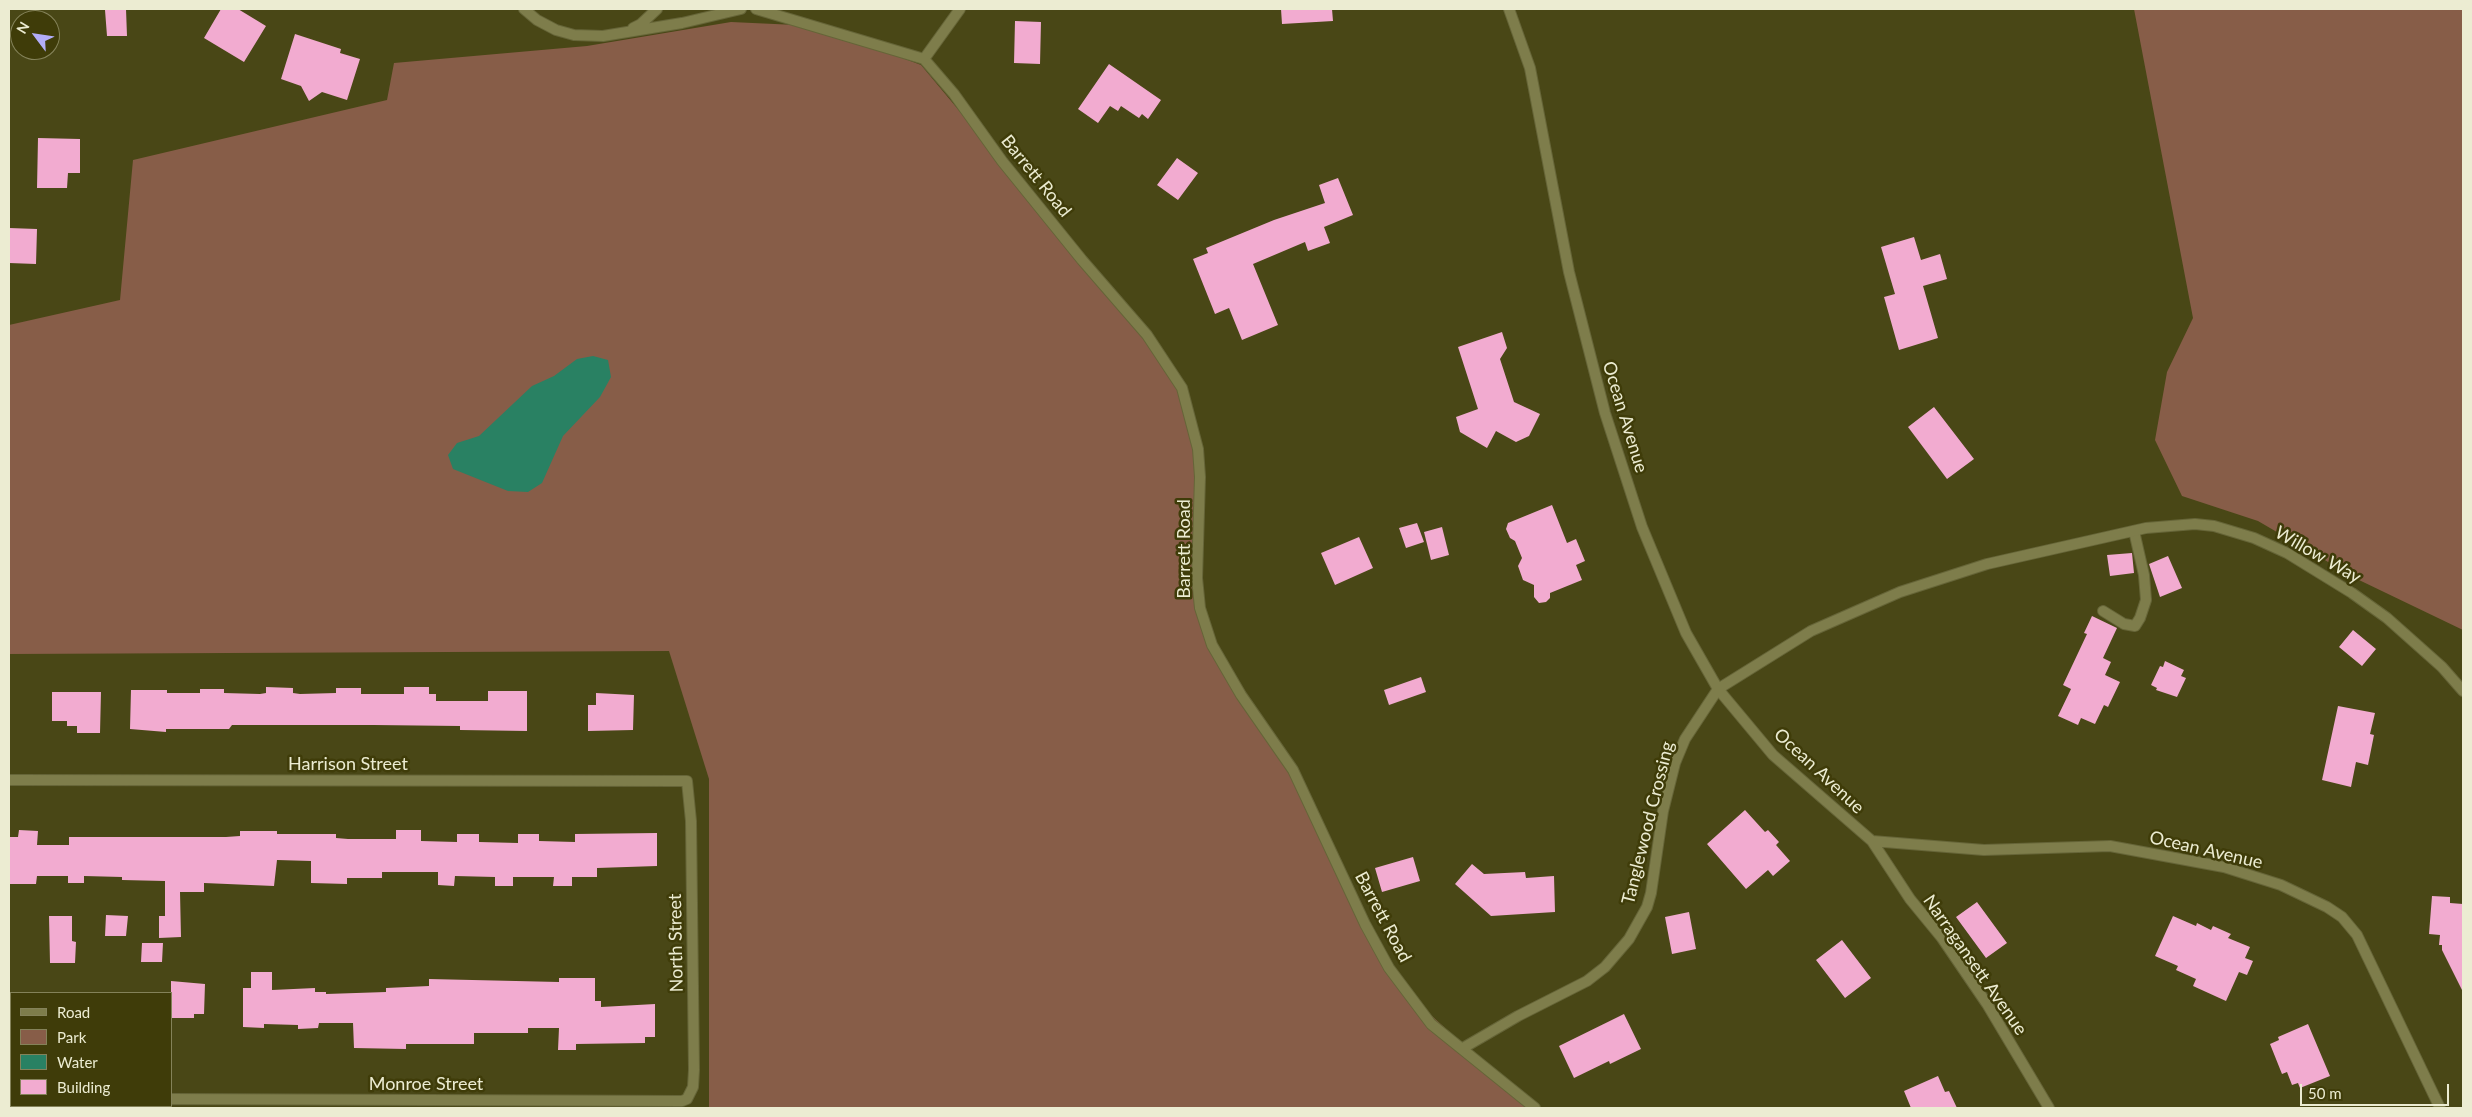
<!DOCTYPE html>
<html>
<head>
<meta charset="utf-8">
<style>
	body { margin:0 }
	#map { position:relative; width:2472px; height:1117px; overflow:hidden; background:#494716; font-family:Lato,sans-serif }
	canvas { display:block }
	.frame { position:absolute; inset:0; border:10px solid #ececd2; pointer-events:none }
	.legend { position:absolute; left:10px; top:992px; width:162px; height:115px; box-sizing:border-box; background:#3f3c09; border:1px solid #848259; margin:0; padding:6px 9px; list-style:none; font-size:15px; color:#ececd2 }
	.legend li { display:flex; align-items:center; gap:10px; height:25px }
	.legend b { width:25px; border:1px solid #848259 }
	.north { position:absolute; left:10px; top:10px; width:50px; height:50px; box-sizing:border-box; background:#3f3c09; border:1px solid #848259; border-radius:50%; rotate:301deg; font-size:14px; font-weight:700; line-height:20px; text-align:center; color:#ececd2 }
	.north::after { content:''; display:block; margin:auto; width:18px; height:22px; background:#b2adf9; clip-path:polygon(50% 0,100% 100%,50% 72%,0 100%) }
	.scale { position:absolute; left:2300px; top:1084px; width:149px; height:22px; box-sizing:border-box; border:2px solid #ececd2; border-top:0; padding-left:6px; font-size:15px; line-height:18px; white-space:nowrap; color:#ececd2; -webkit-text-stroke:4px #3f3c09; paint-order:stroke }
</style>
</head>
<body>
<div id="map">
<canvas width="2472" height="1117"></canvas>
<div class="frame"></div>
<ul class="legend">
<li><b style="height:6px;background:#7e7d4b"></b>Road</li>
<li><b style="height:14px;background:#875d48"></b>Park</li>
<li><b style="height:14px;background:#298163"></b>Water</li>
<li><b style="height:14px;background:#f2abd0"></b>Building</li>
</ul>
<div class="north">N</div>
<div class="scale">50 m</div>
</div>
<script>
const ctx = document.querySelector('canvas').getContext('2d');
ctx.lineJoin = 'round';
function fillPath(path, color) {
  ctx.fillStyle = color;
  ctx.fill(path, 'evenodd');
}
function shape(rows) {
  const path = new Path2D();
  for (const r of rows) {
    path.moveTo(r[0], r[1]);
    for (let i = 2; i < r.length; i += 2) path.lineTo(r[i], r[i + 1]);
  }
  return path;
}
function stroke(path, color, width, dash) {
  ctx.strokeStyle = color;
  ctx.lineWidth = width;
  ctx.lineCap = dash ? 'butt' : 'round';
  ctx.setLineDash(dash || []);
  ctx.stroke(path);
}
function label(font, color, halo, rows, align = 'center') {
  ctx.font = font + ' Lato,sans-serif';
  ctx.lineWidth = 5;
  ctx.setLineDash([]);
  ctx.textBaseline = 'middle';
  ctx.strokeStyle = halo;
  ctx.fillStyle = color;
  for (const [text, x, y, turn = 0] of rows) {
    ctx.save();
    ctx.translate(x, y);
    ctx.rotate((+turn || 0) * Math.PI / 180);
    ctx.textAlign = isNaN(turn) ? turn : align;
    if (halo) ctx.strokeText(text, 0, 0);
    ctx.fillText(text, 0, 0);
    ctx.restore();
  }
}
const green = shape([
	[2134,9,2463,9,2463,630,2359,580,2258,521,2182,496,2155,440,2167,372,2193,318],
	[731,22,818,26,921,65,1140,327,1182,388,1198,449,1200,608,1212,645,1293,770,1353,898,1411,997,1533,1108,709,1108,709,779,669,651,9,654,9,325,120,300,133,160,387,100,394,63,587,46]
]);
const water = shape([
	[593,356,608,360,611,377,600,397,563,436,542,483,528,492,508,491,453,469,448,455,457,443,479,436,532,386,554,376,577,359]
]);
const building = shape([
	[126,9,127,36,107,36,105,10],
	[221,9,238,9,266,26,244,62,204,38],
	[1281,9,1332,9,1333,21,1282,24],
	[1015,21,1041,22,1040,64,1014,63],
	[295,34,341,49,340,53,360,59,347,100,322,92,309,101,301,86,281,79],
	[1109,64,1161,100,1148,119,1142,114,1139,118,1121,106,1118,111,1110,106,1098,123,1078,109],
	[38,138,80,139,80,173,68,173,67,188,37,188],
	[1177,158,1198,173,1178,200,1157,185],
	[1338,178,1353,215,1324,227,1330,243,1308,251,1305,242,1253,264,1278,325,1242,340,1229,308,1215,314,1193,259,1208,253,1206,248,1274,220,1325,203,1319,185],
	[9,228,37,229,36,264,9,263],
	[1914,237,1921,260,1940,254,1947,279,1923,286,1938,338,1899,350,1884,297,1895,294,1881,247],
	[1502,332,1507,348,1500,359,1514,402,1540,414,1529,436,1516,442,1496,431,1487,448,1460,432,1456,417,1478,409,1458,347],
	[1934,407,1974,459,1947,479,1908,427],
	[1552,505,1567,543,1576,539,1585,561,1576,565,1582,580,1550,593,1550,598,1546,602,1539,603,1534,597,1534,585,1523,580,1518,566,1522,558,1515,541,1510,538,1506,529,1508,523],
	[1417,523,1424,542,1406,548,1399,528],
	[1442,527,1449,555,1431,560,1424,532],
	[1359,537,1373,568,1335,585,1321,553],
	[2132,553,2134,573,2110,576,2107,555],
	[2168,556,2182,588,2160,597,2149,564],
	[2092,616,2117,628,2103,658,2111,662,2105,675,2120,682,2108,707,2104,705,2095,724,2081,718,2078,725,2058,716,2071,689,2063,685,2087,634,2084,633],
	[2353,630,2376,649,2362,666,2339,647],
	[2165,661,2184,670,2181,676,2186,678,2177,697,2156,690,2157,688,2151,685,2160,666,2163,667],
	[1421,677,1426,692,1389,705,1384,690],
	[266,687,293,688,293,693,300,694,336,693,336,688,361,688,361,694,404,694,404,687,429,687,429,694,436,694,436,701,488,701,488,691,527,691,527,731,460,730,460,726,374,725,232,725,229,729,166,729,166,732,130,729,131,690,167,690,167,693,200,693,200,689,224,689,224,693,260,694,266,693],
	[52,692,101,692,100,733,77,733,77,726,67,726,67,721,52,721],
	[596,693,634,695,633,730,588,731,588,705,596,705],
	[2338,706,2375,713,2370,734,2374,735,2368,765,2356,762,2351,787,2322,780],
	[1745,810,1765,832,1768,830,1779,842,1776,845,1790,861,1773,876,1768,870,1746,889,1707,844],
	[19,830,38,831,37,845,69,845,69,837,226,837,240,836,240,831,277,831,277,834,336,834,336,838,348,839,396,839,396,830,421,830,421,841,457,842,457,834,479,834,479,842,518,843,518,834,539,834,539,841,575,842,575,834,657,833,657,866,597,868,597,877,572,877,572,886,553,886,554,877,513,877,513,886,495,886,495,877,455,876,454,886,438,885,438,872,382,872,382,878,347,878,347,884,311,883,311,861,277,860,274,886,204,883,204,892,180,892,181,937,159,938,159,916,165,916,165,881,122,880,122,877,84,876,84,883,68,883,68,876,37,876,36,884,9,884,9,837,18,837],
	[1413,857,1420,881,1382,892,1375,868],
	[1472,864,1484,874,1525,872,1526,878,1554,876,1555,912,1491,916,1455,884],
	[2432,896,2450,897,2450,903,2463,904,2463,992,2442,950,2442,945,2439,945,2440,935,2429,934],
	[1977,902,2007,943,1986,958,1956,917],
	[1689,912,1696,949,1672,954,1665,917],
	[106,915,128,916,126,936,105,936],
	[49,916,72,916,72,941,76,942,75,963,50,963],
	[2173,916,2196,926,2197,923,2211,930,2213,926,2231,934,2228,938,2250,947,2245,958,2253,961,2247,975,2239,972,2226,1001,2193,986,2196,979,2176,970,2178,966,2155,956],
	[1842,940,1871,978,1845,998,1816,960],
	[142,943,163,943,162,962,141,962],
	[251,972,272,972,272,990,315,988,315,992,326,992,326,994,386,992,386,988,429,986,429,979,559,982,559,978,595,978,595,1001,601,1001,601,1007,655,1004,655,1037,645,1037,645,1043,576,1044,576,1050,558,1050,559,1028,528,1028,528,1033,474,1033,474,1044,406,1044,406,1049,354,1048,353,1023,319,1023,318,1028,298,1029,298,1025,264,1024,264,1028,243,1027,243,988,251,988],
	[171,981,205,984,204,1014,194,1014,194,1018,171,1018],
	[1624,1014,1641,1049,1610,1064,1609,1061,1574,1078,1559,1046],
	[2308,1024,2330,1076,2300,1088,2298,1083,2292,1085,2287,1072,2282,1074,2270,1044,2279,1040,2278,1037],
	[1938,1076,1945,1092,1949,1091,1957,1108,1911,1108,1904,1091]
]);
const lane = shape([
	[2103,611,2124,624,2135,626,2140,618,2146,600,2144,575,2134,531]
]);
const street = shape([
	[524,9,537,20,556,30,574,35,603,36,682,23,741,9],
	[756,9,924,59],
	[1509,9,1530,68,1569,272,1605,413,1642,527,1686,633,1718,689,1773,755,1872,841,1984,850,2110,846,2224,867,2281,885,2327,907,2342,917,2357,935,2440,1108],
	[633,28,641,24,657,9],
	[924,59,954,94,1002,161,1082,260,1147,335,1182,388,1198,449,1200,477,1197,578,1200,608,1212,645,1241,695,1293,770,1365,924,1389,968,1431,1024,1535,1108],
	[924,59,960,9],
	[9,780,687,781,691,821,694,1070,693,1087,687,1099,682,1101,171,1099],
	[1872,841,1910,899,1942,938,1987,1004,2049,1108],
	[1463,1048,1518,1016,1587,981,1605,967,1629,939,1647,907,1651,893,1663,811,1675,763,1685,739,1718,689,1811,631,1900,592,1987,564,2146,528,2195,524,2214,526,2254,538,2287,553,2352,593,2387,618,2442,667,2463,691],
	[9,1099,11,1099]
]);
const streetNames = [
	["Barrett Road",1036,176,51],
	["Ocean Avenue",1625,417,73],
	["Barrett Road",1184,549,-90],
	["Willow Way",2318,555,30],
	["Harrison Street",348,764],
	["Ocean Avenue",1819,771,43],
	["Tanglewood Crossing",1648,823,-76],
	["Ocean Avenue",2206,850,13],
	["Barrett Road",1383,917,62],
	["North Street",676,943,-91],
	["Narragansett Avenue",1975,965,55],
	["Monroe Street",426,1084]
];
fillPath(green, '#875d48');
fillPath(water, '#298163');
fillPath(building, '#f2abd0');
stroke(lane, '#666538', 12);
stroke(street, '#666538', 12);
stroke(lane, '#7e7d4b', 10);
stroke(street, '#7e7d4b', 10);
label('18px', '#ececd2', '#3f3c09', streetNames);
</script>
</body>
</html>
